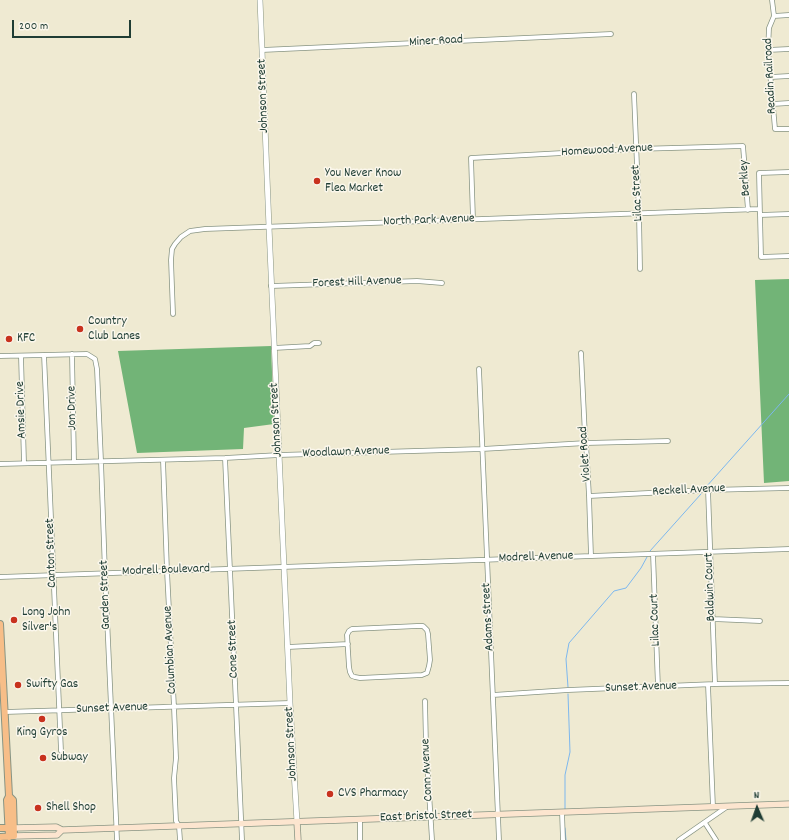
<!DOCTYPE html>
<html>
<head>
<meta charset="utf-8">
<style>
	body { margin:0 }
	#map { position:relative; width:789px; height:840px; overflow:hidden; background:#efead2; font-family:Dekko,sans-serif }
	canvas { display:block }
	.north { position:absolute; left:737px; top:788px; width:40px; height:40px; -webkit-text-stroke:3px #fbf7ec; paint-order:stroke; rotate:358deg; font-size:11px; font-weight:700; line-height:16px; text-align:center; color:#1f3d34 }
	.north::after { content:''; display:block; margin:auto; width:14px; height:18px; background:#1f3d34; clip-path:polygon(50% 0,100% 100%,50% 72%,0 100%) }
	.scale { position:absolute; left:12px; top:20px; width:119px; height:18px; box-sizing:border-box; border:2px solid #1f3d34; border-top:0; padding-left:5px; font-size:12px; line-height:14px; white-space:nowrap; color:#1f3d34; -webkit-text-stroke:3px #fbf7ec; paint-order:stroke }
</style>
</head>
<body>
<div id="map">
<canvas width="789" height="840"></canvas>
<div class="north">N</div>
<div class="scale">200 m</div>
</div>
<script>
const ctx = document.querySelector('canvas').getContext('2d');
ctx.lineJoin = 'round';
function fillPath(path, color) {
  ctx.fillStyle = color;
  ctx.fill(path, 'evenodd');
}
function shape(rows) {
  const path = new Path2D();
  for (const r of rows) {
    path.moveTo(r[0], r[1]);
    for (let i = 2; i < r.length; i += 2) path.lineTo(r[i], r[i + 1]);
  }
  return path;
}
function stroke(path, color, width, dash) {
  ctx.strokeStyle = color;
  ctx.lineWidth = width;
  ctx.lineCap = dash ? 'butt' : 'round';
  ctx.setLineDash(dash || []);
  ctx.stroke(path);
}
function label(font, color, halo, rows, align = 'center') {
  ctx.font = font + ' Dekko,sans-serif';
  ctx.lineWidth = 3;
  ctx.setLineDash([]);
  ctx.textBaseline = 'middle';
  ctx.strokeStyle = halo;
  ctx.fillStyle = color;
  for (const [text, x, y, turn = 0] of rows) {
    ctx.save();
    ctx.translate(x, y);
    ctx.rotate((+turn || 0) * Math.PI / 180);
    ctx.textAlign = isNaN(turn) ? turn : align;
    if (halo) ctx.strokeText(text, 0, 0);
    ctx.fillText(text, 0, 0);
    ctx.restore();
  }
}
const forest = shape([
	[789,279,789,481,764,483,755,280],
	[271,346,274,424,244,428,243,449,137,453,118,351]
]);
const stream = shape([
	[706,487,789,394],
	[650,551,701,494],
	[568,687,566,659,569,643,614,591,626,588,641,568,647,557],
	[565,810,565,775,570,752,568,694],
	[565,828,566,840]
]);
const minor = shape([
	[772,0,774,16,769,28,768,50,775,129,789,129],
	[774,16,789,15],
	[262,50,611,34],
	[768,50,789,49],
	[771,77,789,76],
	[634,94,639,214,640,269],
	[773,104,789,103],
	[789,172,759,173,761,257,789,256],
	[760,215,789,214],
	[473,219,471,158,636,149,743,146,748,210],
	[271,286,417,281,442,283],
	[173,314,171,260,172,249,175,244,181,237,190,231,205,229,759,209],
	[274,348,310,346,314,343,319,343],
	[581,353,585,436,586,443,589,496,591,556],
	[72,354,74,462],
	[44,355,61,751],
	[0,356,87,354,95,359,97,369,101,461,105,573,117,840],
	[21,356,24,463],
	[479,369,499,840],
	[225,458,242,840],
	[163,460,167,571,174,707,176,758,174,778,176,821,179,826,180,840],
	[0,464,225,458,279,455,482,449,586,443,668,441],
	[708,490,715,684],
	[589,496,708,490,789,488],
	[653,554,658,687],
	[0,577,789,549],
	[713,619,760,621],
	[417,626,423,626,427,630,428,634,430,660,429,666,427,673,422,675,360,678,355,677,352,676,350,672,349,667,347,635,349,631,352,629,417,626],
	[288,647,348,644],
	[708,685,713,807],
	[493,695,568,690,715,684,789,683],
	[425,701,426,745,432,840],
	[5,712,290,703],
	[562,812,563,840],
	[360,819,360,840],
	[705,823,716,840],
	[679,840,728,806]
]);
const tertiary = shape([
	[260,0,269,227,290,703,297,822]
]);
const secondary = shape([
	[297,822,298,840],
	[14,828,56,827,62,830,789,804],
	[14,836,57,835,62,830]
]);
const primary = shape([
	[0,624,9,796,7,800,9,837],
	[0,828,12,828],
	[0,837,14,836,13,800,9,796]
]);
const markers = [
	[317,181,4,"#c8321e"],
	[80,329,4,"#c8321e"],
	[9,339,4,"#c8321e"],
	[14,620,4,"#c8321e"],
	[18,685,4,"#c8321e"],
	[42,719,4,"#c8321e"],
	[43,758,4,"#c8321e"],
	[330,794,4,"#c8321e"],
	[38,808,4,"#c8321e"]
];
const streetNames = [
	["Miner Road",436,42,-3],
	["Readin Railroad",771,76,-93],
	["Johnson Street",264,96,-92],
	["Homewood Avenue",607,151,-3],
	["Berkley",746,178,-94],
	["Lilac Street",638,193,-93],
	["North Park Avenue",429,221,-2],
	["Forest Hill Avenue",357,283,-2],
	["Jon Drive",73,408,-91],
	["Amsie Drive",22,410,-92],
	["Johnson Street",277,420,-93],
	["Woodlawn Avenue",346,453,-2],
	["Violet Road",586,454,-94],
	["Reckell Avenue",689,491,-3],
	["Canton Street",52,553,-92],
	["Modrell Avenue",536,558,-2],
	["Modrell Boulevard",166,571,-2],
	["Baldwin Court",711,587,-92],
	["Garden Street",106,595,-92],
	["Adams Street",489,617,-93],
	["Lilac Court",656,620,-92],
	["Cone Street",234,649,-92],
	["Columbian Avenue",171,650,-93],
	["Sunset Avenue",641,688,-2],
	["Sunset Avenue",112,709,-2],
	["Johnson Street",292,744,-93],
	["Conn Avenue",428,770,-93],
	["East Bristol Street",426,817,-2]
];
const poiNames = [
	["You Never Know",325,174],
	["Flea Market",325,189],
	["Country",88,322],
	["Club Lanes",88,337],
	["KFC",17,339],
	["Long John",22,613],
	["Silver's",22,628],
	["Swifty Gas",26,685],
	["King Gyros",42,733,"center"],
	["Subway",51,758],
	["CVS Pharmacy",338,794],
	["Shell Shop",46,808]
];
fillPath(forest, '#72b477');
stroke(stream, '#7cb7ee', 1);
stroke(minor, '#879483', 5.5);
stroke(tertiary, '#879483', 6);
stroke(secondary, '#879483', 7);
stroke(primary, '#879483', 8);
stroke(minor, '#fff', 4);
stroke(tertiary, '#fff', 5);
stroke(secondary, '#fce5cf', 5.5);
stroke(primary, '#f7be88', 6);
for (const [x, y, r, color] of markers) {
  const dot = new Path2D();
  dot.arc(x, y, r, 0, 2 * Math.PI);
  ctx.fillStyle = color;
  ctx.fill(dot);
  stroke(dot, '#fbf7ec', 1.5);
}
label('13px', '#1f3d34', '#fbf7ec', streetNames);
label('13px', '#1f3d34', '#fbf7ec', poiNames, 'left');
</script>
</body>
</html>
